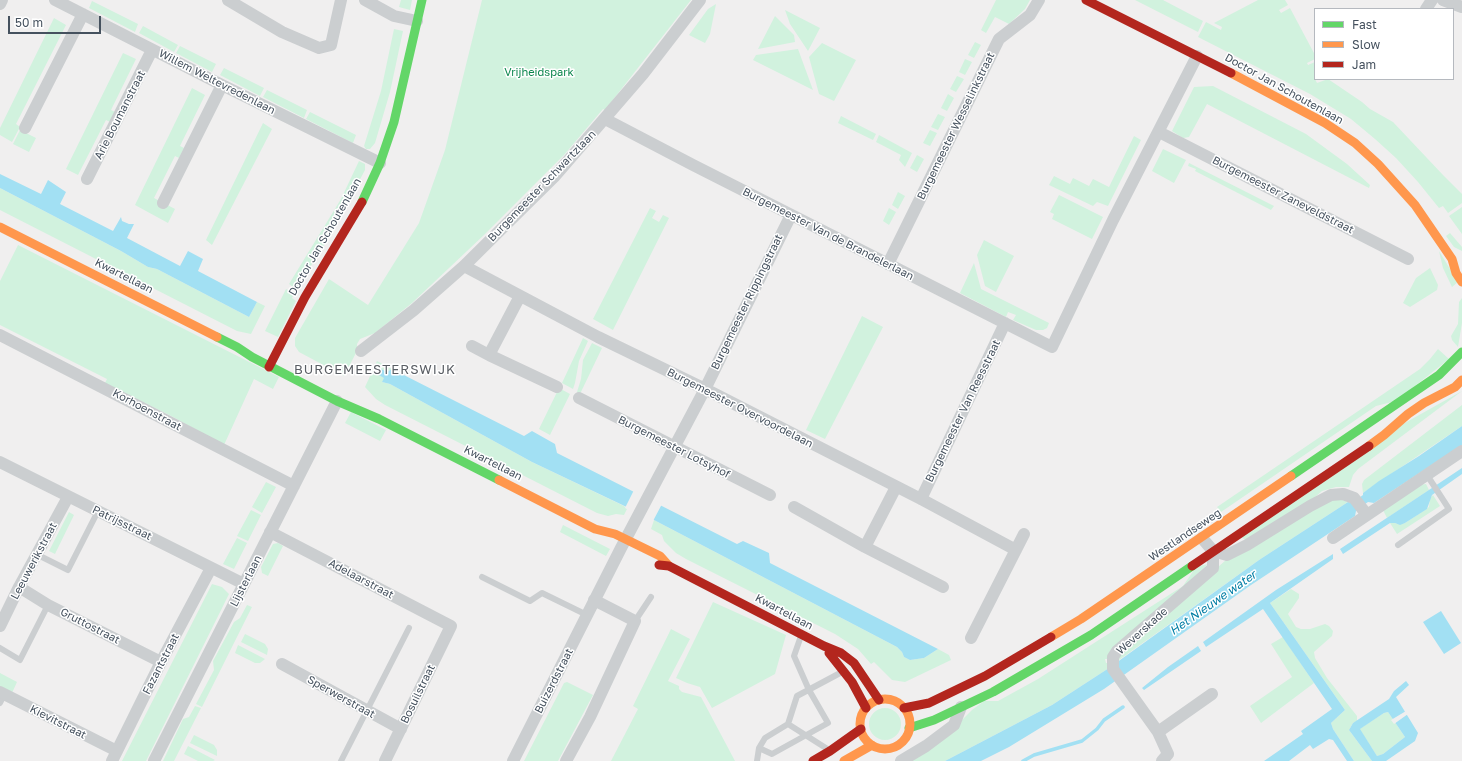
<!DOCTYPE html>
<html>
<head>
<meta charset="utf-8">
<style>
	body { margin:0 }
	#map { position:relative; width:1462px; height:761px; overflow:hidden; background:#f0efef; font-family:"Golos Text",sans-serif }
	canvas { display:block }
	.legend { position:absolute; left:1314px; top:8px; width:140px; height:72px; box-sizing:border-box; background:#fff; border:1px solid #b5b9bf; margin:0; padding:5px 7px; list-style:none; font-size:12px; color:#45515e }
	.legend li { display:flex; align-items:center; gap:8px; height:20px }
	.legend b { width:20px; border:1px solid #b5b9bf }
	.scale { position:absolute; left:8px; top:16px; width:93px; height:18px; box-sizing:border-box; border:2px solid #45515e; border-top:0; padding-left:5px; font-size:12px; line-height:14px; white-space:nowrap; color:#45515e; -webkit-text-stroke:3px #fff; paint-order:stroke }
</style>
</head>
<body>
<div id="map">
<canvas width="1462" height="761"></canvas>
<ul class="legend">
<li><b style="height:5px;background:#63d668"></b>Fast</li>
<li><b style="height:5px;background:#ff974d"></b>Slow</li>
<li><b style="height:5px;background:#b3261e"></b>Jam</li>
</ul>
<div class="scale">50 m</div>
</div>
<script>
const ctx = document.querySelector('canvas').getContext('2d');
ctx.lineJoin = 'round';
function fillPath(path, color) {
  ctx.fillStyle = color;
  ctx.fill(path, 'evenodd');
}
function shape(rows) {
  const path = new Path2D();
  for (const r of rows) {
    if (r.length === 3) {
      path.moveTo(r[0] + r[2], r[1]);
      path.arc(r[0], r[1], r[2], 0, 2 * Math.PI);
      continue;
    }
    path.moveTo(r[0], r[1]);
    for (let i = 2; i < r.length; i += 2) path.lineTo(r[i], r[i + 1]);
  }
  return path;
}
function stroke(path, color, width, dash) {
  ctx.strokeStyle = color;
  ctx.lineWidth = width;
  ctx.lineCap = dash ? 'butt' : 'round';
  ctx.setLineDash(dash || []);
  ctx.stroke(path);
}
function label(font, color, halo, rows, align = 'center') {
  ctx.font = font + ' "Golos Text",sans-serif';
  ctx.lineWidth = 3;
  ctx.setLineDash([]);
  ctx.textBaseline = 'middle';
  ctx.strokeStyle = halo;
  ctx.fillStyle = color;
  for (const [text, x, y, turn = 0] of rows) {
    ctx.save();
    ctx.translate(x, y);
    ctx.rotate((+turn || 0) * Math.PI / 180);
    ctx.textAlign = isNaN(turn) ? turn : align;
    if (halo) ctx.strokeText(text, 0, 0);
    ctx.fillText(text, 0, 0);
    ctx.restore();
  }
}
const green = shape([
	[401,0,412,0,410,10,399,7],
	[482,0,691,0,605,110,603,109,564,155,485,234,412,303,375,333,360,339,357,344,357,351,344,376,299,352,295,346,295,338,329,279,368,305,419,223,445,150],
	[996,0,1030,0,1025,9,1009,24,995,17,986,33,981,30],
	[1135,0,1163,0,1203,21,1198,32],
	[1258,0,1285,0,1288,5,1279,10,1281,13,1290,8,1315,55,1315,59,1307,63,1308,65,1315,62,1315,79,1317,83,1328,79,1362,102,1370,109,1393,122,1443,175,1462,194,1462,203,1448,213,1443,206,1439,208,1418,182,1396,158,1375,139,1351,119,1310,94,1198,37,1206,22,1221,30,1222,27,1214,23],
	[92,1,138,24,135,32,89,8],
	[716,4,710,34,705,43,689,35,708,9],
	[785,10,820,28,808,51,790,24],
	[775,16,794,35,795,42,758,49],
	[54,18,66,25,16,124,20,127,12,142,0,135,0,128],
	[143,26,178,45,174,52,139,33],
	[394,29,403,31,390,92,375,143,370,149,366,149,364,146,381,91],
	[975,42,981,45,974,58,968,55],
	[822,43,856,60,834,101,819,94,809,57],
	[180,46,216,64,212,72,176,53],
	[798,49,813,90,753,60,756,55],
	[123,53,136,59,111,110,115,112,110,122,106,120,78,175,66,169],
	[965,59,972,62,965,75,959,72],
	[224,68,264,88,260,96,220,75],
	[957,76,964,79,956,92,950,89],
	[1213,86,1306,134,1347,164,1370,185,1369,188,1207,104,1189,137,1183,138,1172,131,1194,87],
	[192,88,205,95,180,146,184,148,179,158,175,156,154,198,175,209,168,223,135,205],
	[267,90,307,110,304,118,263,97],
	[948,94,954,98,947,111,941,108],
	[310,112,356,135,353,143,306,119],
	[938,114,945,117,938,130,931,127],
	[841,116,876,134,873,140,838,123],
	[263,123,272,129,212,245,206,240],
	[20,130,36,138,29,152,13,144],
	[930,130,937,133,930,146,923,143],
	[879,135,912,153,905,167,899,160,901,155,876,142],
	[1134,136,1141,140,1108,206,1097,202,1093,206,1049,185,1054,176,1070,184,1073,178,1089,186,1093,179,1109,187],
	[1163,149,1186,160,1174,183,1152,171],
	[917,155,924,159,917,172,910,168],
	[359,161,365,164,365,170,328,239,296,289,289,284,341,199],
	[1189,163,1274,206,1271,210,1195,171,1196,169,1188,166],
	[0,188,121,251,148,267,157,269,249,317,257,302,265,306,251,334,237,331,0,210],
	[898,192,905,196,898,209,892,205],
	[1059,195,1103,217,1092,239,1052,219,1054,214,1050,212],
	[1462,207,1462,234,1449,216],
	[650,208,656,211,652,218,659,222,663,215,669,218,613,330,593,319],
	[889,208,896,212,889,225,883,221],
	[1450,233,1462,247,1462,251,1454,247,1446,236],
	[984,240,1014,256,996,292,985,286,977,255],
	[18,245,279,377,273,389,254,379,224,445,173,417,105,383,107,379,0,325,0,281],
	[1439,251,1458,282,1452,287,1443,268],
	[974,263,981,289,1049,323,1047,328,1043,330,1036,330,1013,320,1016,315,1008,312,1006,317,960,293],
	[1430,268,1438,285,1437,290,1410,307,1403,303,1416,278],
	[286,289,294,294,292,298,296,301,278,337,265,331],
	[1462,298,1462,323,1458,347,1452,340,1451,336,1458,324,1459,302],
	[862,316,883,327,825,439,806,430],
	[583,338,588,341,579,361,575,383,573,389,562,383],
	[592,343,602,348,580,394,577,392,581,379,583,360],
	[1438,349,1449,359,1396,401,1376,406,1221,512,1217,507,1420,369,1430,359],
	[377,361,392,369,387,372,381,370,385,378,382,382,390,384,532,462,624,506,627,509,624,515,616,514,608,516,597,513,385,405,376,399,365,387],
	[559,388,570,394,550,435,539,429],
	[1462,391,1358,469,1353,475,1349,487,1336,487,1322,491,1314,498,1247,541,1241,537,1403,424],
	[1462,405,1462,426,1363,493,1362,484,1364,480],
	[351,412,386,430,380,441,345,423],
	[266,482,276,487,262,513,252,507],
	[1426,484,1429,490,1387,518,1383,510,1418,485],
	[1433,495,1440,506,1397,534,1390,523,1395,523,1398,524,1405,523,1425,510,1429,507,1430,498],
	[1335,497,1348,502,1259,560,1119,660,1117,655,1226,560],
	[251,510,261,515,248,541,237,536],
	[69,512,74,515,55,554,49,551],
	[654,520,897,647,902,652,904,657,910,660,924,658,938,649,949,655,951,660,905,682,892,680,874,662,871,664,858,649,835,634,686,559,676,553,664,541,662,535,651,529],
	[563,525,610,549,606,556,560,532],
	[237,538,247,543,234,569,223,564],
	[278,543,283,546,268,576,262,573,261,567,273,544],
	[1208,564,1108,659,1105,659,1106,663,1108,663,1109,668,1052,705,945,761,910,761,949,733,972,710,984,701,998,701,1038,679,1183,586,1196,567],
	[212,584,222,587,229,594,146,761,122,761],
	[1291,589,1299,594,1299,598,1288,614,1296,627,1301,629,1310,629,1325,624,1329,626,1333,631,1332,636,1314,652,1315,658,1327,678,1357,716,1357,721,1353,723,1349,730,1372,761,1354,761,1333,729,1331,723,1345,710,1270,603],
	[713,602,786,635,775,674,712,708,700,687,687,683,676,678],
	[247,605,252,607,202,707,196,704,214,670,213,661,234,622,240,618],
	[671,629,690,639,668,681,679,686,679,689,682,692,701,697,735,761,611,761,638,709,633,706],
	[245,634,265,644,268,649,267,655,241,642],
	[1283,637,1314,683,1261,723,1250,706,1292,677,1271,644],
	[238,645,265,659,260,663,255,663,235,653],
	[0,673,17,682,12,693,0,687],
	[567,682,593,695,558,761,524,761,564,683],
	[195,706,201,708,174,761,163,761,183,719,189,717],
	[885,724,16],
	[1388,712,1405,737,1383,754,1377,756,1359,729,1384,713],
	[194,735,214,745,217,750,217,756,190,743],
	[188,746,215,760,213,761,198,761,184,754]
]);
const water = shape([
	[0,174,41,194,48,180,66,192,60,204,113,231,121,217,122,221,129,224,134,224,127,238,180,266,188,251,203,259,198,271,257,302,249,317,157,269,148,267,121,251,0,188],
	[381,369,387,372,392,369,524,436,532,431,555,444,557,453,737,544,743,541,769,553,770,563,938,649,924,658,910,660,904,657,902,652,897,647,654,520,532,462,390,384,382,382,384,378,379,375],
	[1462,426,1462,445,1374,503,1368,502,1361,507,1356,511,1355,516,1251,585,1104,689,1009,747,981,761,945,761,1052,705,1109,668,1259,560,1348,502,1352,503,1363,495,1363,493,1379,481,1419,456],
	[1462,468,1462,474,1432,495,1427,509,1405,523,1400,525,1395,523,1390,523,1343,554,1340,549],
	[1333,554,1333,559,1270,603,1345,710,1331,723,1333,729,1354,761,1347,761,1333,740,1329,739,1313,749,1310,745,1289,761,1264,761,1303,734,1301,731,1332,709,1263,609,1206,647,1203,642,1276,590],
	[1441,611,1461,643,1444,654,1423,622],
	[1198,646,1201,651,1144,690,1142,688,1168,667],
	[1406,681,1409,685,1396,697,1418,733,1415,741,1386,761,1372,761,1349,730,1353,723,1389,699,1394,691],
	[1388,712,1405,737,1383,754,1377,756,1360,729,1384,713]
]);
const pier = shape([
	[634,490,662,504,653,521,625,508],
	[1406,711,1408,714,1394,724,1391,720]
]);
const stream = shape([
	[1023,761,1034,755,1082,741,1097,729,1104,720,1123,707]
]);
const lane = shape([
	[1398,545,1449,509,1427,475],
	[38,555,68,570,98,511],
	[482,577,530,601,542,593,587,615],
	[635,621,651,597],
	[0,648,20,660,48,605],
	[0,703,4,695],
	[788,724,797,696,842,672],
	[759,748,772,754,828,723,809,690,794,656,801,636],
	[341,761,409,628],
	[757,761,759,748,765,738,788,724,829,750]
]);
const street = shape([
	[55,0,222,85,380,163],
	[228,0,282,32,319,48,331,45,341,0],
	[365,0,394,16,417,21],
	[1443,0,1462,7],
	[0,4,2,0],
	[1426,9,1432,0],
	[605,119,693,165,1052,347,1113,220,1197,56],
	[25,128,83,14],
	[1159,132,1408,259],
	[87,179,152,50],
	[163,203,222,85],
	[888,264,999,39,1030,15,1039,0],
	[464,266,598,337,705,389,921,499,1016,550],
	[520,296,489,355,557,387],
	[0,335,294,486],
	[472,346,489,355],
	[361,351,414,310,464,266,554,177,643,74,700,0],
	[579,398,770,495],
	[0,462,244,584],
	[921,499,1005,323],
	[794,507,865,547,943,587],
	[270,532,451,626,385,761],
	[1333,538,1462,451],
	[865,547,896,487],
	[1213,551,1227,555,1247,545,1310,506,1331,495,1343,494,1354,498,1367,515],
	[19,587,48,605,161,662],
	[0,626,19,587,68,497],
	[971,638,1024,534],
	[282,664,401,729],
	[0,692,117,751],
	[1158,732,1212,694],
	[112,761,161,662,211,568],
	[154,761,337,401],
	[513,761,621,548,705,389,791,215],
	[566,761,590,717,635,621,594,600],
	[901,761,926,746,954,725,961,707],
	[1162,761,1168,754,1158,732,1113,669,1113,657,1117,651,1213,568,1213,551,1202,538]
]);
const fast = shape([
	[362,202,380,163,394,122,422,0],
	[217,337,237,347,252,357,337,401,379,419,499,480],
	[1291,476,1439,375,1462,352],
	[909,728,934,720,993,692,1091,635,1192,566]
]);
const slow = shape([
	[1231,73,1325,123,1355,143,1378,164,1415,205,1452,259,1456,273,1462,282],
	[0,227,217,337],
	[1369,446,1384,435,1408,414,1424,403,1455,387,1462,380],
	[499,480,595,529,615,534,660,556,669,566],
	[1051,637,1081,619,1291,476],
	[885,724,25],
	[844,761,872,745]
]);
const jam = shape([
	[1086,0,1231,73],
	[269,367,305,297,362,202],
	[659,565,669,566,824,646,841,653,854,663,879,700],
	[1192,566,1369,446],
	[829,653,852,682,866,708],
	[904,708,929,703,985,676,1051,637],
	[813,761,830,751,861,729]
]);
const parkNames = [
	["Vrijheidspark",539,73]
];
const streetNames = [
	["Willem Weltevredenlaan",217,82,27],
	["Doctor Jan Schoutenlaan",1284,89,29],
	["Arie Boumanstraat",120,115,-63],
	["Burgemeester Wesselinkstraat",956,126,-64],
	["Burgemeester Schwartzlaan",542,186,-46],
	["Burgemeester Zaneveldstraat",1283,195,27],
	["Burgemeester Van de Brandelerlaan",828,234,27],
	["Doctor Jan Schoutenlaan",325,237,-60],
	["Kwartellaan",124,276,27],
	["Burgemeester Rippingstraat",747,302,-64],
	["Burgemeester Overvoordelaan",740,408,27],
	["Korhoenstraat",147,410,28],
	["Burgemeester Van Reesstraat",963,411,-64],
	["Burgemeester Lotsyhof",674,447,27],
	["Kwartellaan",493,463,27],
	["Patrijsstraat",122,523,26],
	["Westlandseweg",1185,535,-34],
	["Leeuwerikstraat",34,561,-62],
	["Adelaarstraat",361,579,28],
	["Lijsterlaan",246,581,-63],
	["Kwartellaan",784,612,28],
	["Gruttostraat",90,626,27],
	["Weverskade",1142,631,-42],
	["Fazantstraat",161,664,-63],
	["Buizerdstraat",554,681,-63],
	["Bosuilstraat",418,694,-64],
	["Sperwerstraat",341,697,29],
	["Kievitstraat",58,722,27]
];
const waterNames = [
	["Het Nieuwe water",1213,603,-35]
];
const quarterNames = [
	["BURGEMEESTERSWIJK",375,370]
];
fillPath(green, '#d1f2de');
fillPath(water, '#a2e0f3');
fillPath(pier, '#f0efef');
stroke(stream, '#a2e0f3', 3.5);
stroke(lane, '#cbced0', 6);
stroke(street, '#cbced0', 12);
stroke(fast, '#63d668', 9);
stroke(slow, '#ff974d', 9);
stroke(jam, '#b3261e', 9);
label('11px', '#0d874e', '#fff', parkNames);
label('11px', '#45515e', '#fff', streetNames);
label('italic 12px', '#027ea5', '#fff', waterNames);
ctx.letterSpacing = '1px';
label('13px', '#5a5e64', '#fff', quarterNames);
ctx.letterSpacing = '0px';
</script>
</body>
</html>
